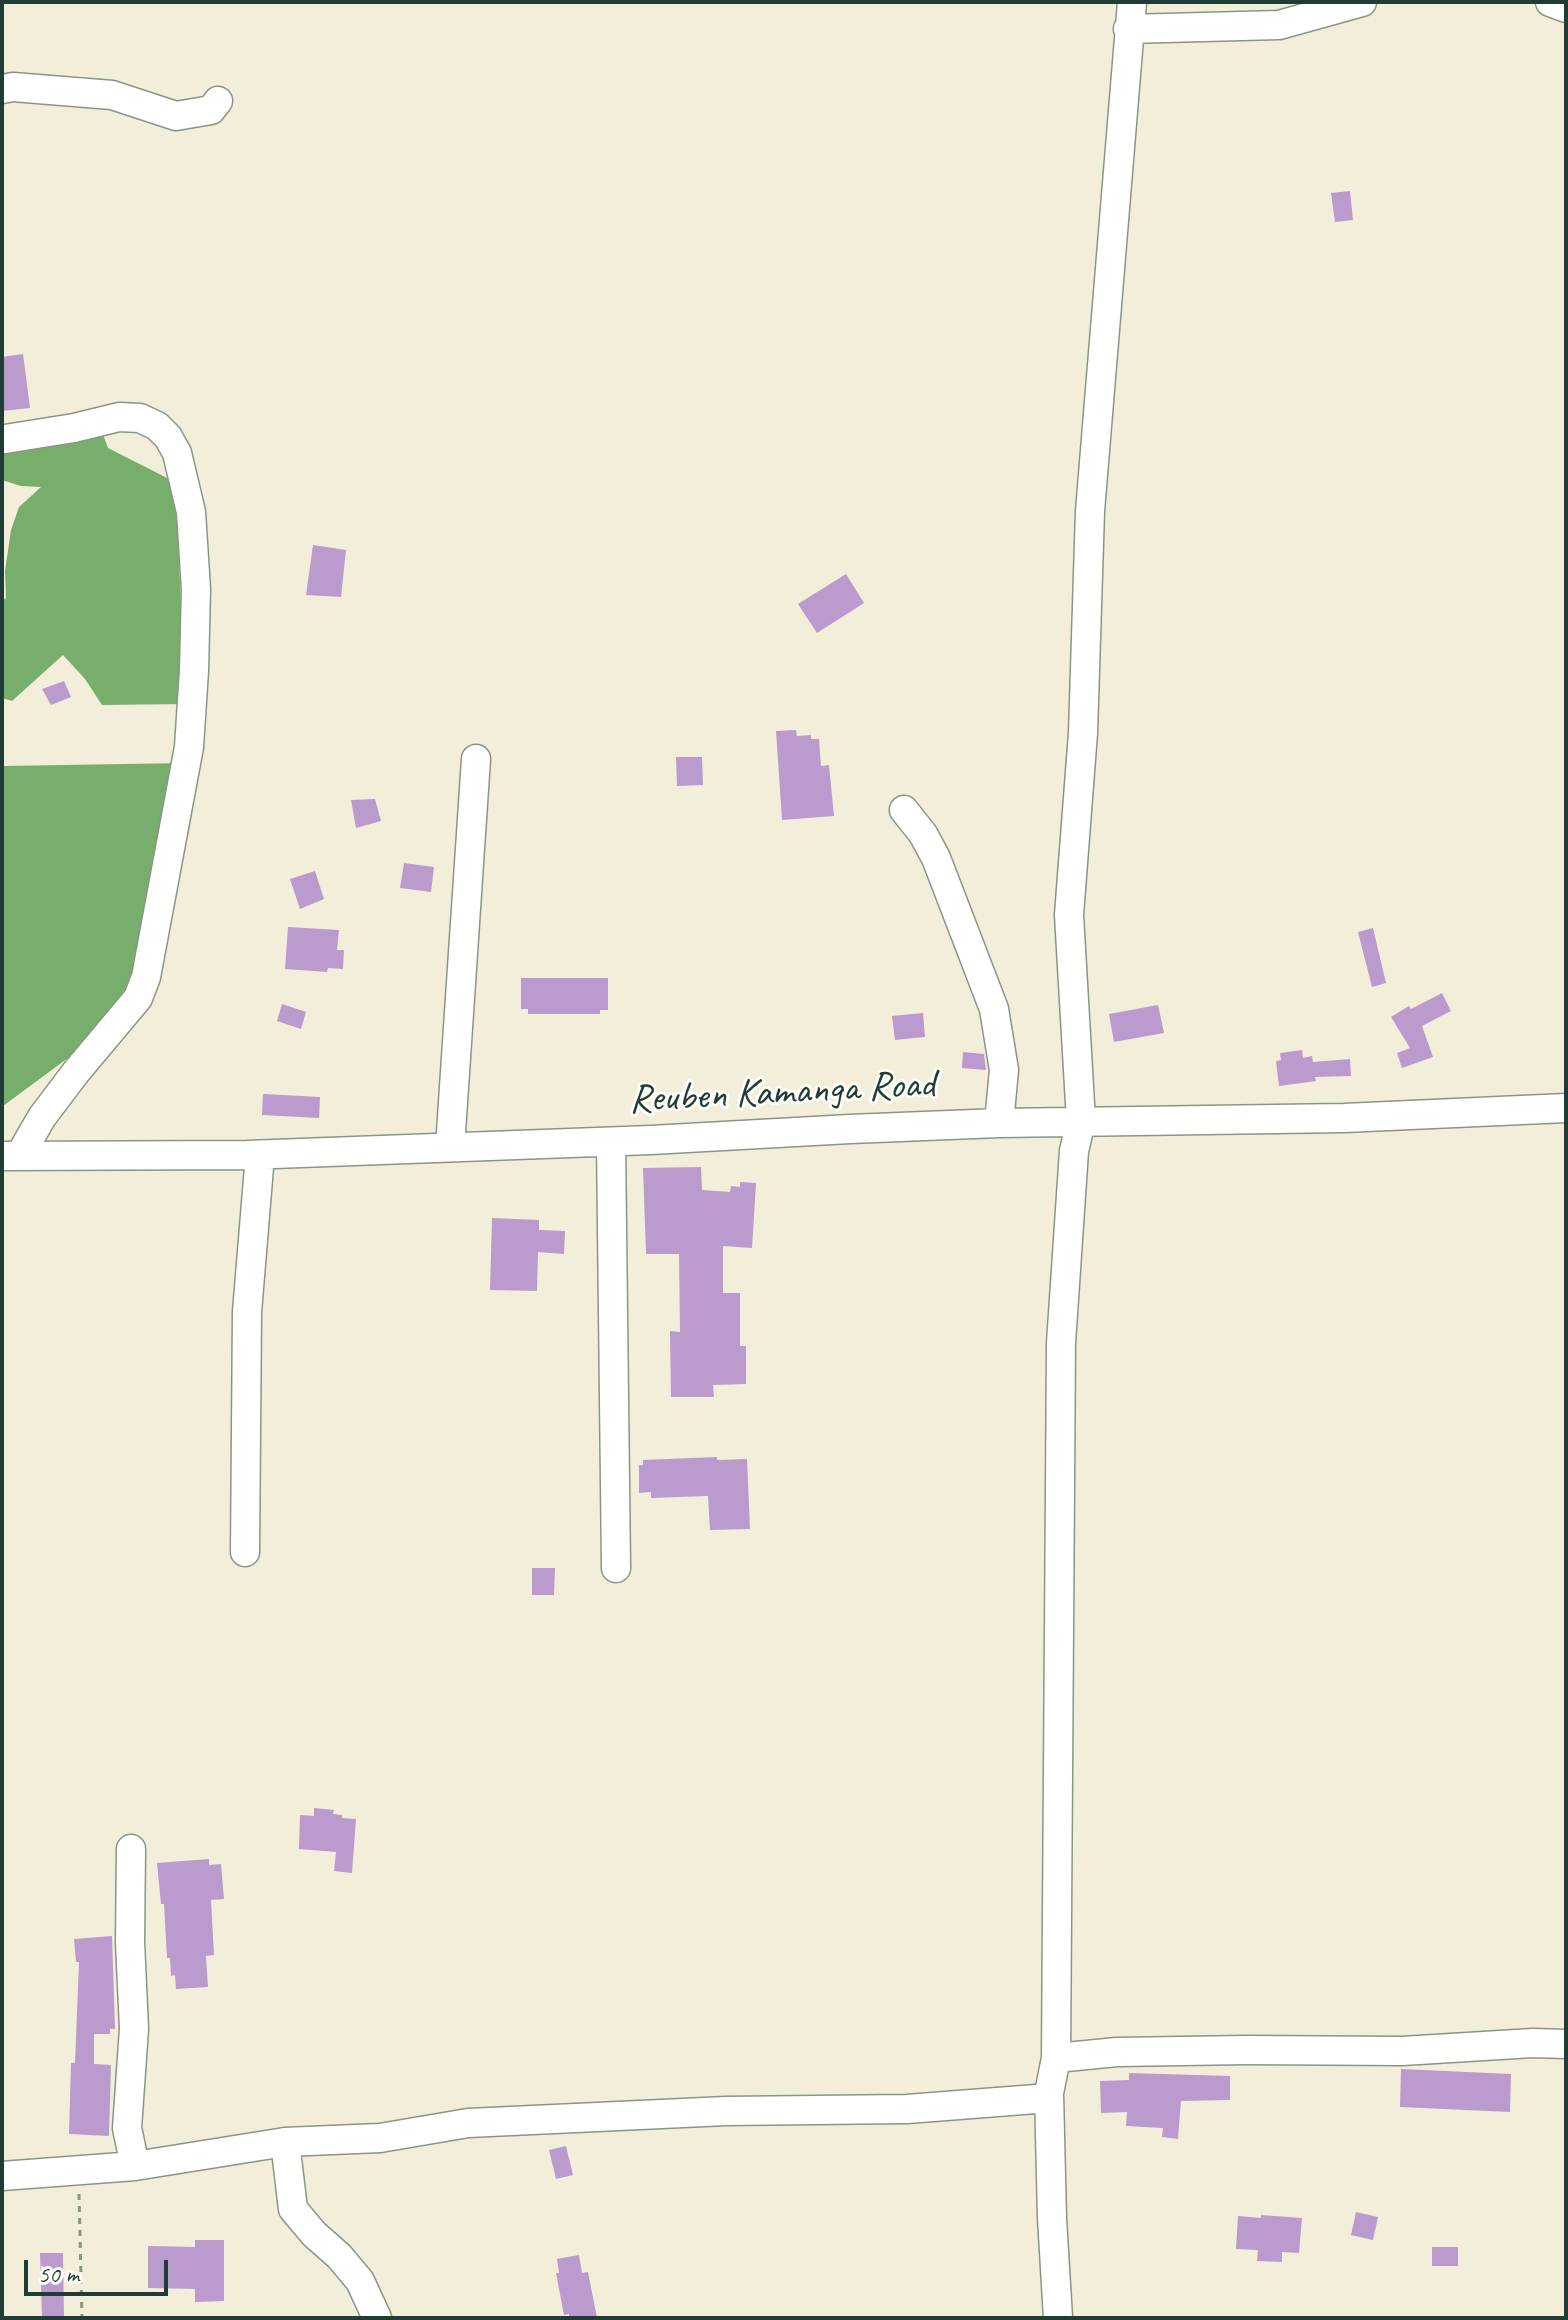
<!DOCTYPE html>
<html>
<head>
<meta charset="utf-8">
<style>
	body { margin:0 }
	#map { position:relative; width:1568px; height:2320px; overflow:hidden; background:#f3eed9; font-family:Caveat,sans-serif }
	canvas { display:block }
	.frame { position:absolute; inset:0; border:4px solid #1f3d34; pointer-events:none }
	.scale { position:absolute; left:24px; top:2260px; width:144px; height:36px; box-sizing:border-box; border:4px solid #1f3d34; border-top:0; padding-left:10px; font-size:24px; line-height:28px; white-space:nowrap; color:#1f3d34; -webkit-text-stroke:6px #fdfcf7; paint-order:stroke }
</style>
</head>
<body>
<div id="map">
<canvas width="1568" height="2320"></canvas>
<div class="frame"></div>
<div class="scale">50 m</div>
</div>
<script>
const ctx = document.querySelector('canvas').getContext('2d');
ctx.lineJoin = 'round';
function fillPath(path, color) {
  ctx.fillStyle = color;
  ctx.fill(path, 'evenodd');
}
function shape(rows) {
  const path = new Path2D();
  for (const r of rows) {
    path.moveTo(r[0], r[1]);
    for (let i = 2; i < r.length; i += 2) path.lineTo(r[i], r[i + 1]);
  }
  return path;
}
function stroke(path, color, width, dash) {
  ctx.strokeStyle = color;
  ctx.lineWidth = width;
  ctx.lineCap = dash ? 'butt' : 'round';
  ctx.setLineDash(dash || []);
  ctx.stroke(path);
}
function label(font, color, halo, rows, align = 'center') {
  ctx.font = font + ' Caveat,sans-serif';
  ctx.lineWidth = 6;
  ctx.setLineDash([]);
  ctx.textBaseline = 'middle';
  ctx.strokeStyle = halo;
  ctx.fillStyle = color;
  for (const [text, x, y, turn = 0] of rows) {
    ctx.save();
    ctx.translate(x, y);
    ctx.rotate((+turn || 0) * Math.PI / 180);
    ctx.textAlign = isNaN(turn) ? turn : align;
    if (halo) ctx.strokeText(text, 0, 0);
    ctx.fillText(text, 0, 0);
    ctx.restore();
  }
}
const forest = shape([
	[101,429,108,448,175,482,186,704,102,705,85,679,63,655,12,701,2,698,2,601,6,598,5,571,11,530,19,507,41,487,21,486,2,480,2,442],
	[186,763,135,992,95,1038,3,1106,2,766]
]);
const building = shape([
	[1350,191,1353,220,1335,222,1331,193],
	[23,354,30,408,2,411,2,357],
	[313,545,346,550,341,597,306,595],
	[846,574,864,603,817,633,798,604],
	[64,681,71,697,51,705,42,689],
	[796,730,797,736,811,735,811,739,819,739,821,766,829,765,834,816,782,820,776,731],
	[676,757,702,757,703,785,677,786],
	[375,799,381,821,356,828,351,800],
	[404,863,434,867,431,892,400,888],
	[315,871,324,899,300,909,290,879],
	[288,927,339,930,337,950,344,950,343,969,328,968,327,972,285,969],
	[1373,928,1386,983,1372,987,1358,932],
	[521,978,608,978,608,1010,600,1010,600,1014,528,1014,528,1009,521,1009],
	[1442,993,1451,1011,1422,1026,1433,1057,1402,1068,1397,1053,1410,1048,1391,1017,1409,1006,1411,1009],
	[282,1004,306,1012,301,1029,277,1021],
	[1158,1005,1164,1033,1114,1042,1109,1014],
	[923,1013,925,1037,895,1040,892,1016],
	[1302,1050,1303,1058,1312,1056,1313,1062,1350,1059,1351,1076,1315,1077,1316,1081,1279,1086,1276,1061,1281,1060,1280,1053],
	[963,1052,984,1054,986,1070,962,1068],
	[263,1094,320,1097,319,1118,262,1115],
	[701,1167,702,1190,730,1192,731,1186,740,1187,740,1182,756,1183,752,1248,723,1246,723,1293,740,1293,740,1346,746,1346,746,1384,713,1385,714,1397,671,1397,670,1331,680,1332,679,1254,646,1254,643,1168],
	[492,1218,539,1220,539,1230,565,1231,564,1254,538,1252,537,1291,490,1290],
	[717,1457,717,1460,747,1459,750,1529,710,1530,708,1496,651,1498,651,1492,639,1493,639,1465,643,1465,643,1460],
	[532,1568,555,1568,554,1595,532,1595],
	[314,1808,334,1810,333,1814,342,1815,342,1818,356,1819,352,1873,334,1871,336,1852,299,1849,300,1815,314,1816],
	[209,1859,209,1865,221,1864,224,1899,211,1900,214,1955,206,1956,208,1987,176,1989,175,1975,171,1976,170,1958,167,1958,164,1904,161,1904,157,1863],
	[112,1936,115,2029,110,2029,110,2034,94,2034,94,2064,111,2065,109,2136,69,2134,71,2063,75,2063,79,1962,76,1962,74,1939],
	[1401,2069,1511,2074,1510,2112,1400,2107],
	[1129,2073,1230,2076,1230,2100,1181,2101,1178,2139,1162,2137,1163,2128,1126,2126,1127,2112,1101,2113,1100,2081,1129,2080],
	[566,2146,573,2175,556,2179,549,2150],
	[1356,2212,1378,2217,1373,2240,1351,2235],
	[1261,2215,1302,2218,1299,2253,1282,2252,1282,2262,1257,2261,1258,2250,1236,2249,1238,2216,1261,2218],
	[195,2240,224,2240,224,2301,195,2302,195,2289,148,2288,148,2246,195,2247],
	[1432,2247,1458,2247,1458,2266,1432,2266],
	[40,2253,63,2253,64,2318,42,2318],
	[579,2255,582,2273,588,2272,597,2318,569,2318,569,2314,564,2315,556,2273,559,2273,557,2259]
]);
const path = shape([
	[79,2194,82,2318]
]);
const minor = shape([
	[1550,2,1566,8],
	[1128,29,1279,25,1362,2],
	[2,89,13,87,112,95,176,116,211,110,218,101],
	[5,439,74,428,119,417,140,418,157,426,168,437,177,453,191,512,196,589,194,671,189,747,146,977,138,998,76,1072,42,1117,20,1155],
	[904,810,923,834,936,858,994,1009,1004,1070,999,1123],
	[611,1142,616,1568],
	[450,1147,476,759],
	[2,1156,247,1155,651,1140,850,1129,999,1123,1344,1118,1566,1108],
	[245,1552,247,1312,260,1155],
	[131,1849,130,1942,134,2029,127,2128,135,2166],
	[1056,2058,1117,2052,1246,2050,1402,2051,1533,2043,1566,2044],
	[285,2142,293,2209,314,2234,339,2256,360,2281,377,2318],
	[2,2176,135,2166,285,2142,380,2138,468,2123,726,2111,907,2109,1049,2098],
	[1058,2318,1052,2218,1049,2093,1056,2058,1061,1343,1074,1151,1081,1121,1069,915,1083,733,1090,511,1132,2]
]);
const streetNames = [
	["Reuben Kamanga Road",782,1093,-3]
];
fillPath(forest, '#78ae6b');
fillPath(building, '#bb9ace');
stroke(minor, '#899686', 31);
stroke(path, '#899686', 3, [6, 6]);
stroke(minor, '#fff', 28);
label('40px', '#1f3d34', '#fdfcf7', streetNames);
</script>
</body>
</html>
